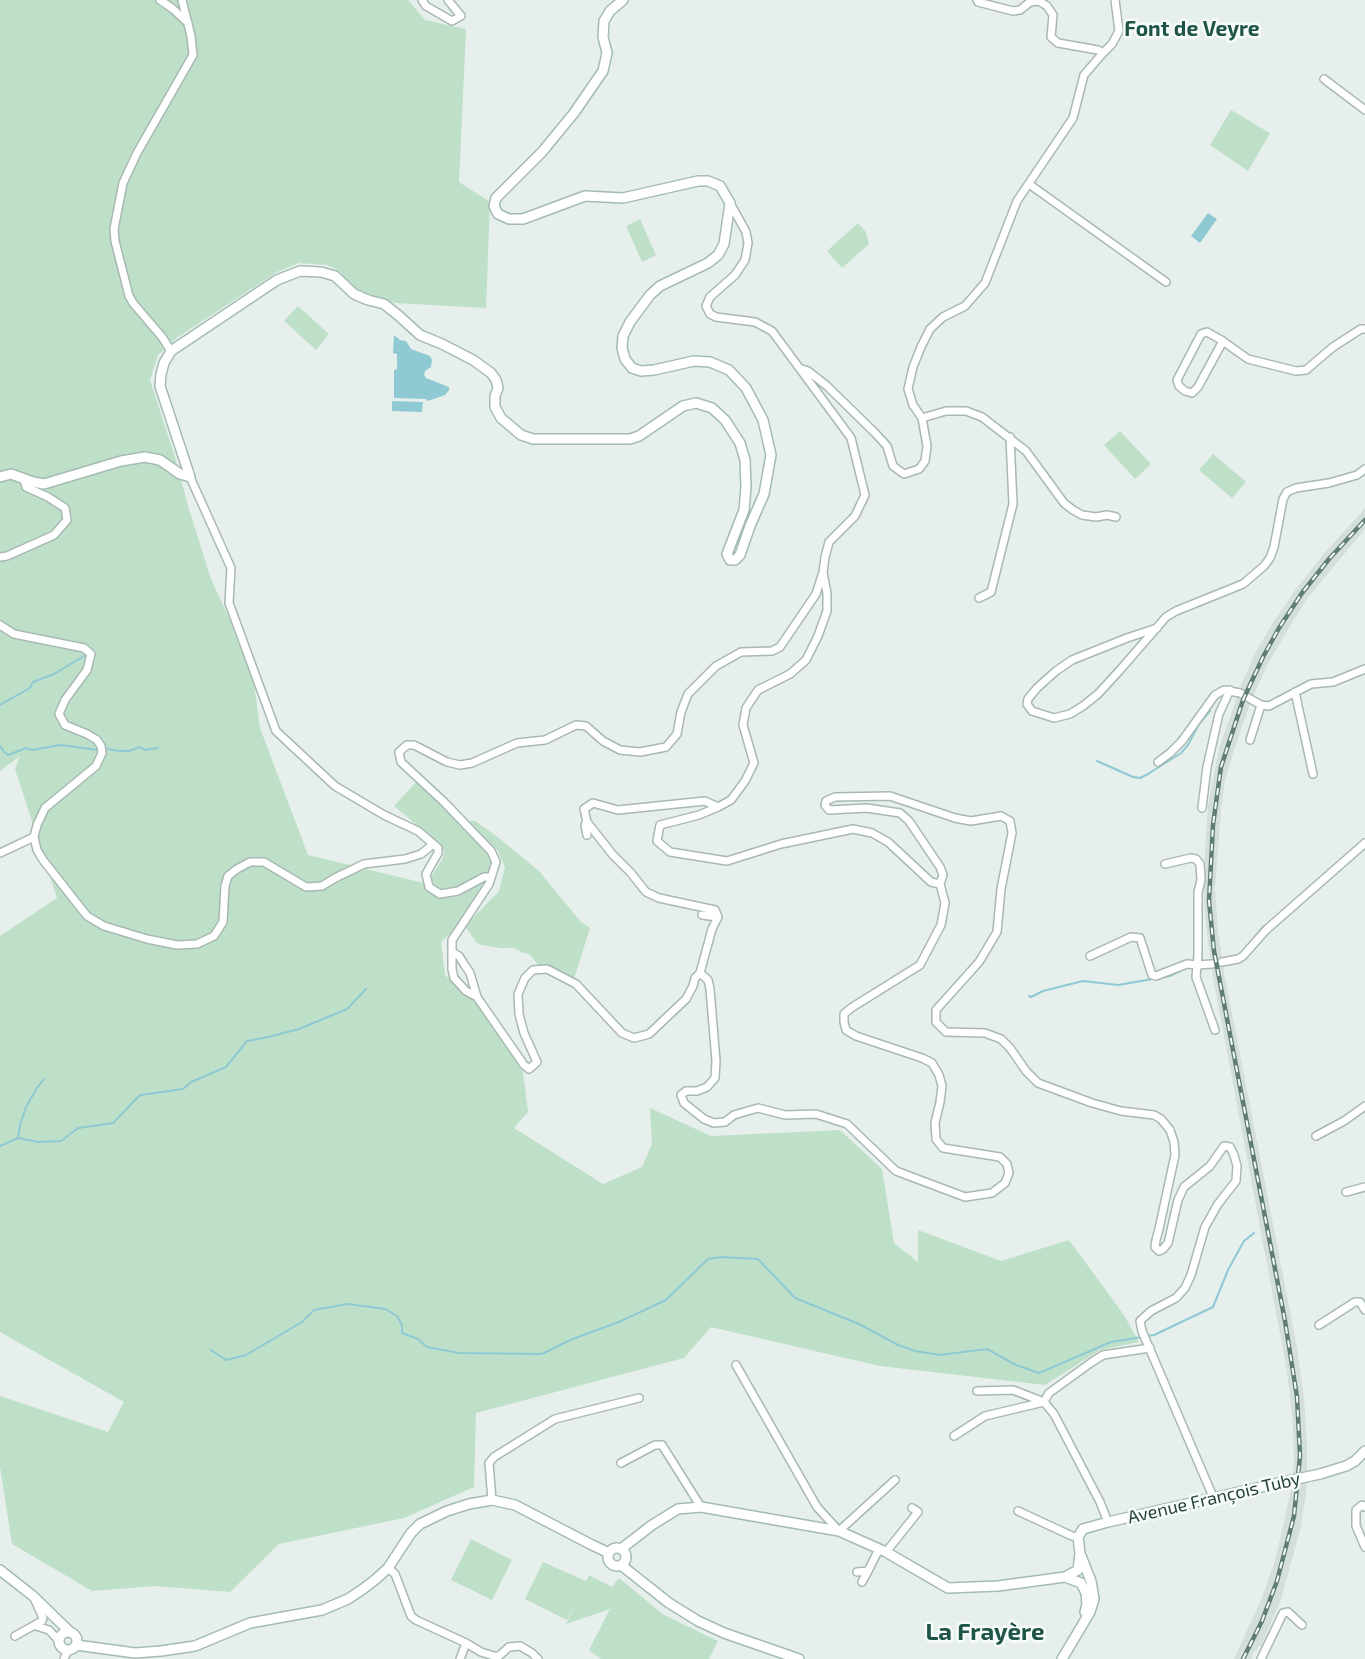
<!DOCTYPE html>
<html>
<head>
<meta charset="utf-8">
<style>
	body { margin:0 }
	canvas { display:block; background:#e6efeb }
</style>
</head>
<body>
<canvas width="1365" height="1659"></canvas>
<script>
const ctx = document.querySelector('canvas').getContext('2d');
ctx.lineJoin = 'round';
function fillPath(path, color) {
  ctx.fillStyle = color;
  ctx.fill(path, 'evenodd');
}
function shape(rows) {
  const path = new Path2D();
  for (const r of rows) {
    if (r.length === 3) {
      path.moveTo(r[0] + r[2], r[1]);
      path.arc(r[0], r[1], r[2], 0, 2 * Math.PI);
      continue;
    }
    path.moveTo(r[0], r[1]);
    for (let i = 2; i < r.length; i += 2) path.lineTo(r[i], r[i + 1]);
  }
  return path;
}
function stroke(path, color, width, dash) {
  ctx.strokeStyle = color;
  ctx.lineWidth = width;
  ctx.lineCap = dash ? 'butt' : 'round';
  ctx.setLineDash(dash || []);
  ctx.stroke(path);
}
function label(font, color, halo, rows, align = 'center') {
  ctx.font = font + ' "Exo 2",sans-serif';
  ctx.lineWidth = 5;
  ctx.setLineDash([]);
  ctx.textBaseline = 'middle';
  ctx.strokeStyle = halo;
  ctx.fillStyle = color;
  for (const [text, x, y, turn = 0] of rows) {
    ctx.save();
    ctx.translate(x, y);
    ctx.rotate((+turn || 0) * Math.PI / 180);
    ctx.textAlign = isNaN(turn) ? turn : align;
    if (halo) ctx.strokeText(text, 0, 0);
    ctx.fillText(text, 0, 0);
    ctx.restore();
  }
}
const built = shape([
	[1365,508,1365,529,1306,600,1267,665,1250,704,1236,744,1225,780,1221,811,1215,889,1218,931,1224,972,1296,1342,1304,1397,1307,1447,1307,1485,1301,1526,1281,1600,1261,1646,1259,1646,1257,1650,1255,1650,1252,1656,1252,1659,1234,1659,1261,1600,1275,1561,1291,1490,1294,1462,1293,1428,1290,1395,1285,1360,1213,977,1207,935,1204,903,1204,867,1208,806,1219,748,1242,683,1256,651,1274,621,1296,589,1323,555]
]);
const green = shape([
	[0,0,408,0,425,20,466,29,459,182,490,202,486,308,395,303,358,290,339,271,327,265,299,263,277,272,178,337,158,355,150,380,175,457,188,506,211,579,252,668,260,728,308,855,432,885,434,895,447,898,460,896,480,883,484,885,478,898,468,908,454,930,441,942,445,975,480,1007,523,1072,528,1112,514,1128,603,1184,642,1167,652,1144,650,1108,711,1136,840,1130,882,1169,894,1243,918,1262,918,1230,1001,1261,1069,1240,1124,1315,1139,1342,1100,1350,1045,1385,880,1366,711,1327,684,1358,476,1413,474,1487,404,1518,279,1544,230,1592,155,1586,92,1591,12,1544,0,1467,0,1396,108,1432,124,1402,0,1332,0,936,57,898,15,769,20,756,0,771],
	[1231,110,1270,133,1248,171,1210,145],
	[640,219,656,255,642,262,626,226],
	[858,223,866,232,869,244,842,268,827,251],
	[298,306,329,334,316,350,284,321],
	[1120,431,1151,464,1135,479,1104,445],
	[1213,454,1246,482,1232,498,1199,470],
	[416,782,447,810,492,857,493,865,488,872,469,883,448,891,440,890,435,885,431,877,443,858,444,851,439,843,394,806],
	[469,821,475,821,495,835,539,871,580,921,590,928,574,979,561,971,550,967,540,967,529,954,523,953,514,948,501,948,481,945,476,942,465,926,499,891,505,867,497,850],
	[471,1539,512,1560,492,1600,451,1580],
	[543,1562,586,1581,589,1575,612,1587,619,1578,664,1615,718,1641,709,1659,601,1659,589,1650,610,1609,566,1624,576,1602,567,1620,525,1599]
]);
const water = shape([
	[1208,213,1217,219,1200,243,1191,236],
	[394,335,400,340,406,341,411,349,430,356,432,360,431,367,425,371,424,375,426,378,449,387,449,390,445,395,428,401,426,399,394,398,394,370,397,369,397,354,393,353],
	[392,401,423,402,422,412,392,411]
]);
const stream = shape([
	[0,705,30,688,33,682,54,674,84,656],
	[0,746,4,752,8,755,26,748,32,750,60,745,98,750],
	[108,749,119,751,129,751,140,747,145,750,158,748],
	[1097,761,1133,777,1140,778,1148,774,1181,753,1188,745,1199,724,1210,711],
	[1254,938,1263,927,1269,924],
	[1029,996,1031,997,1043,991,1083,981,1118,985,1170,976,1180,971],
	[18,1138,20,1125,26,1107,37,1088,44,1079],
	[0,1146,18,1138,38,1142,61,1141,78,1128,113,1123,140,1095,183,1089,191,1082,226,1067,247,1041,268,1037,299,1029,347,1009,366,989],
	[211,1350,226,1360,246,1355,302,1322,314,1310,348,1304,385,1309,397,1316,402,1325,402,1333,418,1339,427,1347,459,1353,542,1354,570,1340,619,1322,666,1300,708,1259,721,1257,758,1259,795,1298,859,1324,898,1345,915,1351,940,1355,987,1349,1016,1365,1039,1373,1111,1342,1154,1335,1213,1307,1228,1270,1244,1241,1254,1233]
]);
const street = shape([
	[160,0,173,9,188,23],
	[422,0,426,6,452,21,461,16,448,0],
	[1103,53,1112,44,1119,31,1115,0],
	[1324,79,1365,110],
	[1029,184,1166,282],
	[730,203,746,232,748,243,745,260,735,275,710,297,706,306,710,314,716,317,755,322,772,331,851,438,865,495,855,516,829,542,825,557,823,573,827,593,827,611,818,636,806,660,790,674,758,690,746,708,743,725,754,763,745,781,731,800,718,807,699,815,660,825,657,841,670,852,727,861,781,844,853,829,872,833,888,842,931,882,940,884,943,875,940,867,909,821,900,813,867,808,829,810,825,805,826,801,835,797,890,796,955,818,971,821,1001,816,1010,821,1012,833,1001,889,997,932,979,962,936,1010,936,1022,946,1032,985,1033,1001,1039,1010,1048,1026,1071,1038,1083,1092,1103,1121,1111,1154,1115,1161,1119,1170,1130,1174,1142,1175,1155,1159,1229,1156,1240,1155,1247,1159,1251,1163,1249,1168,1243,1178,1200,1184,1187,1210,1166,1224,1146,1230,1147,1234,1155,1237,1166,1236,1181,1218,1204,1205,1227,1191,1275,1185,1288,1176,1298,1151,1311,1140,1321,1142,1331,1214,1499],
	[1223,341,1198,387,1192,393,1185,391,1179,386,1177,380,1201,334,1207,332,1223,341,1224,342,1248,359,1296,371,1306,370,1333,347,1361,329,1365,329],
	[171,351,162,337,133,303,129,296,115,241,114,229,123,183,137,153,193,55,191,36,182,0],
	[802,369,808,371,827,386,875,433,887,446,893,466,904,474,919,469,925,461,927,446,922,418,913,405,908,389,913,367,921,347,930,329,943,317,965,306,985,283,1017,201,1073,118,1084,75,1103,53,1098,50,1058,43,1051,37,1053,15,1047,6,1039,1,1030,2,1020,10,1013,11,978,2,977,0],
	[922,418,946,411,966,411,982,417,1026,451,1064,503,1073,510,1082,515,1096,517,1107,515,1116,517],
	[190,477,231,568,229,603,276,731,335,786,384,815,418,831,438,848,438,853,426,874,429,887,440,894,458,891,484,877,491,877],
	[0,557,7,556,54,535,67,520,65,508,48,497,26,487,24,479],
	[979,598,991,592,1013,504,1010,437],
	[0,625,14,634,84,648,91,654,87,670,65,700,59,714,65,725,87,734,97,740,101,746,102,753,96,766,45,808,37,825,34,837,37,850,43,860,87,916,104,926,147,939,177,945,197,944,214,936,223,922,225,886,228,876,237,869,250,862,264,862,306,887,322,886,335,878,364,864,405,859,421,854,433,844],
	[1157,628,1127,638,1072,660,1056,671,1037,688,1028,699,1027,704,1032,711,1054,718,1070,714,1083,706,1098,694,1120,670,1166,617,1176,611,1243,584,1264,566,1270,558,1274,547,1283,499,1287,492,1296,488,1329,483,1357,475,1365,469],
	[1295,692,1313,774],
	[1250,740,1261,705],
	[1158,762,1170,753,1182,741,1215,695,1224,690,1240,693,1261,705,1269,706,1311,684,1333,682,1365,669],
	[1202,808,1207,767,1219,714,1230,690],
	[587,835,585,825,587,822],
	[0,853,34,837],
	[1165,864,1191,858,1196,859,1200,864,1201,880,1198,892,1198,955,1196,977,1215,1030],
	[702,915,718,917],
	[452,952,459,956,464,964,470,973,477,997,524,1065,529,1069,537,1062,524,1033,519,1014,518,994,525,978,533,970,547,969,576,984,622,1033,634,1038,649,1034,686,999,693,986,695,978,700,973,712,929,718,917,715,910,659,898,646,892,631,873,613,855,587,822,584,809,593,803,618,810,705,801,718,807],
	[1090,956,1131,937,1140,938,1152,975,1156,976,1187,964,1198,965,1212,964],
	[1222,962,1238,959,1243,956,1266,930,1365,843],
	[700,973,708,980,710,989,716,1061,715,1078,707,1087,697,1091,686,1091,681,1095,684,1103,704,1119,714,1123,725,1122,734,1115,758,1108,785,1115,816,1114,847,1124,896,1171,965,1197,992,1193,1005,1183,1009,1173,1007,1164,1000,1157,943,1148,936,1139,935,1123,940,1102,942,1086,939,1075,932,1063,922,1058,856,1036,846,1030,844,1022,844,1014,851,1008,920,965,941,925,945,903,940,884],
	[477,997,466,991,454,978,452,969,452,940,489,884,496,862,491,851,444,802,401,762,399,752,407,745,414,745,447,762,460,765,472,763,517,743,545,740,576,725,586,726,603,741,620,750,640,752,666,747,677,734,681,712,688,694,716,666,741,652,772,651,780,647,816,594,822,575],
	[1316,1136,1344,1121,1365,1106],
	[1346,1192,1365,1187],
	[1319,1325,1355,1302,1360,1302,1365,1310],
	[736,1365,817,1507,839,1531,895,1480],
	[977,1391,1013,1390,1044,1402,1054,1414,1100,1502,1108,1522],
	[954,1436,985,1416,1044,1402,1049,1393,1092,1362,1103,1355,1150,1348],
	[621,1463,655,1445,662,1445,701,1507],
	[492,1500,489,1463,494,1457,555,1419,639,1398],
	[1365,1507,1362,1505,1356,1510,1356,1526,1365,1547],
	[1018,1511,1072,1536,1078,1537],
	[886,1552,918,1512,912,1508],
	[388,1568,395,1574,411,1616,416,1620,466,1643,460,1659],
	[857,1572,868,1571,879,1549],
	[862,1582,868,1571],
	[36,1626,49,1630,59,1641],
	[15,1636,42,1621,43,1618,35,1600],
	[466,1643,481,1652,494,1656,499,1656,509,1647,520,1646,532,1653,538,1659],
	[64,1659,68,1650],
	[1261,1659,1283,1613,1288,1612,1302,1625]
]);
const secondary = shape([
	[0,477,11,474,33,482,44,484,121,461,145,457,160,460,180,474,190,477],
	[190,477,160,386,161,374,164,363,171,351,277,280,300,271,321,272,335,276,354,294,368,300,384,304,398,315,420,335,442,344,473,360,491,373,496,380,498,388,495,396,495,407,501,418,521,435,533,439,630,439,639,436,683,406,696,403,712,408,725,420,740,443,745,460,746,487,744,510,727,554,730,560,735,560,740,555,750,526,764,494,771,455,763,420,746,388,729,370,710,362,694,361,654,370,641,371,632,368,625,359,622,348,623,336,630,322,650,295,660,286,708,263,718,255,724,244,730,203,720,186,708,181,698,181,623,198,585,196,523,219,509,219,498,214,494,206,496,198,542,152,574,113,603,71,607,53,603,37,604,21,610,11,623,0],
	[1320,1474,1346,1466,1355,1461,1365,1451],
	[617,1557,9],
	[621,1549,652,1525,678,1509,701,1507,839,1531,886,1552,948,1588,998,1586,1065,1577,1078,1570,1080,1553,1078,1537,1083,1529,1108,1522,1283,1482],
	[621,1565,669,1603,698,1621,724,1633,799,1659],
	[0,1570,33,1596,71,1633],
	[1065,1577,1081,1583,1086,1593,1087,1604,1085,1612],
	[68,1641,9],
	[76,1645,135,1653,161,1651,195,1646,250,1623,322,1610,348,1599,363,1589,376,1579,388,1568,411,1533,420,1524,447,1511,469,1504,492,1500,515,1505,590,1544,609,1553],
	[1062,1659,1090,1612,1094,1599,1091,1581,1081,1556]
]);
const rail = shape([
	[1243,1659,1262,1621,1277,1581,1294,1516,1300,1456,1297,1397,1285,1321,1214,951,1209,901,1213,825,1221,767,1243,700,1263,657,1279,628,1302,593,1329,559,1365,520]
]);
const secondaryBridge = shape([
	[1283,1482,1320,1474]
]);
const streetNames = [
	["Avenue François Tuby",1214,1498,-13]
];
const quarterNames = [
	["Font de Veyre",1192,29]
];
const districtNames = [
	["La Frayère",985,1632]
];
fillPath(built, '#d4dfda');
fillPath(green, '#bfe0c8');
fillPath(water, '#8ec9d4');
stroke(stream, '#8ec9d4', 2);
stroke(street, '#a8b8b2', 10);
stroke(secondary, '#a4bbb3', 12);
stroke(street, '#fff', 7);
stroke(secondary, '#fff', 9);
stroke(rail, '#5f7d75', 4.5);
stroke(rail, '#f7fbf9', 2, [7]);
stroke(secondaryBridge, '#a4bbb3', 12, []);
stroke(secondaryBridge, '#fff', 9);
label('18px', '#24423a', '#f7fbf9', streetNames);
label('bold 21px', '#1f5548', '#f7fbf9', quarterNames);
label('bold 24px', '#1f5548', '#f7fbf9', districtNames);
</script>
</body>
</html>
